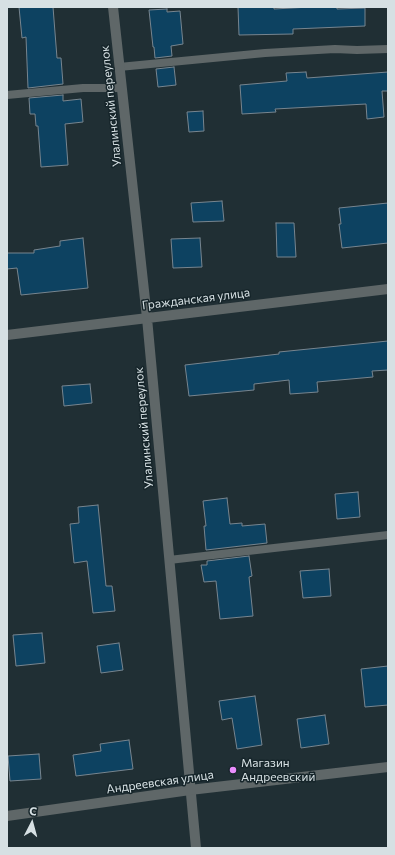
<!DOCTYPE html>
<html>
<head>
<meta charset="utf-8">
<style>
	body { margin:0 }
	#map { position:relative; width:395px; height:855px; overflow:hidden; background:#202f34; font-family:Commissioner,sans-serif }
	canvas { display:block }
	.frame { position:absolute; inset:0; border:8px solid #d6e0e3; pointer-events:none }
	.north { position:absolute; left:12px; top:803px; width:40px; height:40px; -webkit-text-stroke:3px #16252a; paint-order:stroke; rotate:6deg; font-size:11px; font-weight:700; line-height:16px; text-align:center; color:#d6e0e3 }
	.north::after { content:''; display:block; margin:auto; width:14px; height:18px; background:#d6e0e3; clip-path:polygon(50% 0,100% 100%,50% 72%,0 100%) }
</style>
</head>
<body>
<div id="map">
<canvas width="395" height="855"></canvas>
<div class="frame"></div>
<div class="north">С</div>
</div>
<script>
const ctx = document.querySelector('canvas').getContext('2d');
ctx.lineJoin = 'round';
function fillPath(path, color) {
  ctx.fillStyle = color;
  ctx.fill(path, 'evenodd');
}
function shape(rows) {
  const path = new Path2D();
  for (const r of rows) {
    path.moveTo(r[0], r[1]);
    for (let i = 2; i < r.length; i += 2) path.lineTo(r[i], r[i + 1]);
  }
  return path;
}
function stroke(path, color, width, dash) {
  ctx.strokeStyle = color;
  ctx.lineWidth = width;
  ctx.lineCap = dash ? 'butt' : 'round';
  ctx.setLineDash(dash || []);
  ctx.stroke(path);
}
function label(font, color, halo, rows, align = 'center') {
  ctx.font = font + ' Commissioner,sans-serif';
  ctx.lineWidth = 3;
  ctx.setLineDash([]);
  ctx.textBaseline = 'middle';
  ctx.strokeStyle = halo;
  ctx.fillStyle = color;
  for (const [text, x, y, turn = 0] of rows) {
    ctx.save();
    ctx.translate(x, y);
    ctx.rotate((+turn || 0) * Math.PI / 180);
    ctx.textAlign = isNaN(turn) ? turn : align;
    if (halo) ctx.strokeText(text, 0, 0);
    ctx.fillText(text, 0, 0);
    ctx.restore();
  }
}
const building = shape([
	[19,7,53,7,57,58,61,58,63,84,28,88,26,37,22,38,19,7],
	[238,7,274,7,274,9,310,7,337,7,337,9,365,8,365,26,293,29,293,34,239,35,238,7],
	[167,9,167,12,180,11,183,44,171,46,172,56,155,58,154,47,153,47,149,10,167,9],
	[174,67,176,85,158,87,156,69,174,67],
	[306,72,307,78,388,72,388,91,382,91,384,117,367,119,366,104,275,109,276,112,242,114,240,85,287,81,286,73,306,72],
	[63,95,63,101,81,99,83,122,65,124,68,165,41,167,38,126,36,126,35,114,30,114,29,98,63,95],
	[203,111,204,131,189,132,187,112,203,111],
	[222,201,224,221,193,222,191,203,222,201],
	[388,203,388,243,342,248,339,224,341,224,339,208,388,203],
	[276,223,294,223,296,257,277,257,276,223],
	[83,238,88,288,21,295,17,268,7,269,7,253,34,253,34,250,60,246,60,241,83,238],
	[200,238,202,267,173,268,171,239,200,238],
	[388,341,388,370,372,371,373,377,317,382,318,392,290,394,289,380,254,384,254,390,189,396,185,365,279,354,279,352,388,341],
	[90,384,92,403,64,406,62,386,90,384],
	[358,492,360,517,337,519,335,494,358,492],
	[227,498,230,524,242,523,242,526,265,524,267,543,206,550,204,526,206,526,203,501,227,498],
	[98,505,106,586,112,586,115,611,93,613,87,561,74,563,70,524,79,523,78,507,98,505],
	[249,556,252,576,249,577,253,616,220,619,216,581,204,582,201,565,207,565,207,561,249,556],
	[329,569,331,596,303,598,300,571,329,569],
	[42,633,45,663,16,666,13,635,42,633],
	[119,643,123,670,101,673,97,646,119,643],
	[388,666,388,705,365,707,361,669,388,666],
	[255,696,262,745,237,749,232,718,222,720,219,701,255,696],
	[325,715,329,744,301,748,297,719,325,715],
	[129,740,133,769,76,776,73,755,101,751,100,744,129,740],
	[39,754,41,779,10,781,8,756,39,754]
]);
const service = shape([
	[119,67,265,53,335,49,357,50,388,49],
	[7,95,83,88,122,88],
	[169,560,388,535]
]);
const minor = shape([
	[113,7,147,318,196,848],
	[7,335,388,289]
]);
const tertiary = shape([
	[7,816,190,790,388,767]
]);
const markers = [
	[233,770,4,"#ea8dfd"]
];
const streetNames = [
	["Улалинский переулок",111,106,-96],
	["Гражданская улица",196,299,-7],
	["Улалинский переулок",144,428,-95],
	["Андреевская улица",160,782,-8]
];
const poiNames = [
	["Магазин",241,763],
	["Андреевский",241,777]
];
fillPath(building, '#0d4261');
stroke(building, '#77858f', 1);
stroke(service, '#5f6768', 8);
stroke(minor, '#5f6768', 10);
stroke(tertiary, '#5f6768', 10);
for (const [x, y, r, color] of markers) {
  const dot = new Path2D();
  dot.arc(x, y, r, 0, 2 * Math.PI);
  ctx.fillStyle = color;
  ctx.fill(dot);
  stroke(dot, '#16252a', 1.5);
}
label('12px', '#d6e0e3', '#16252a', streetNames);
label('12px', '#d6e0e3', '#16252a', poiNames, 'left');
</script>
</body>
</html>
